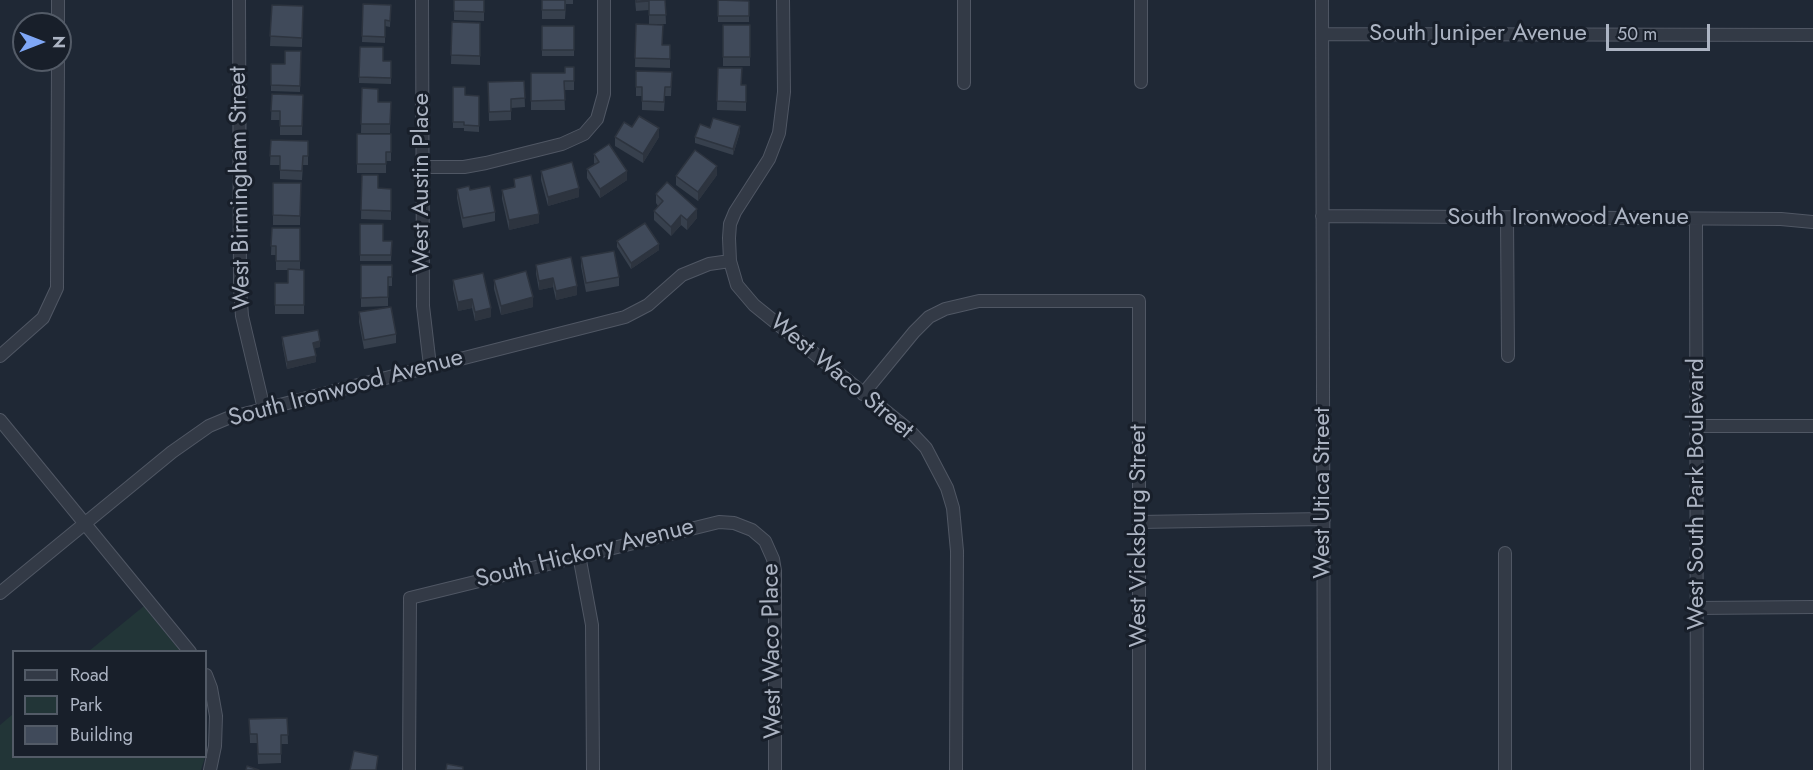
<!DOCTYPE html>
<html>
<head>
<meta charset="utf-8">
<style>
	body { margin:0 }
	#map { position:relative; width:1813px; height:770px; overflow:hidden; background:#1f2835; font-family:Jost,sans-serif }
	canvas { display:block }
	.legend { position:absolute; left:12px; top:650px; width:195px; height:108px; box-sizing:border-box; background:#181f2a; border:2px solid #535b67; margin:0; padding:8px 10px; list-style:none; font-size:18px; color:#acb4c3 }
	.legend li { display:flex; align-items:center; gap:12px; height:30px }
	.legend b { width:30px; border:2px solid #535b67 }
	.north { position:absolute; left:12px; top:12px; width:60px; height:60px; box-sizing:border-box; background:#181f2a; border:2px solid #535b67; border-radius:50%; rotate:90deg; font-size:16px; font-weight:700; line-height:24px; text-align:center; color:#acb4c3 }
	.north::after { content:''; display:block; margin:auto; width:21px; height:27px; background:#7fa7f6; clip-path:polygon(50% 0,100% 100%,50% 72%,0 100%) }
	.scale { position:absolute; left:1606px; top:24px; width:104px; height:27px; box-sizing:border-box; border:3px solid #acb4c3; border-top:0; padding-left:8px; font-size:18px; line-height:21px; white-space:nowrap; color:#acb4c3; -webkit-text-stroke:4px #181f2a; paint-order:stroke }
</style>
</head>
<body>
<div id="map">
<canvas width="1813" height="770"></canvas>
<ul class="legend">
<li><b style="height:8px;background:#333a46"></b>Road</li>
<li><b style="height:16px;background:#223537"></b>Park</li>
<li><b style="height:16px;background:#404a5a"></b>Building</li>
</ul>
<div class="north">N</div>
<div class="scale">50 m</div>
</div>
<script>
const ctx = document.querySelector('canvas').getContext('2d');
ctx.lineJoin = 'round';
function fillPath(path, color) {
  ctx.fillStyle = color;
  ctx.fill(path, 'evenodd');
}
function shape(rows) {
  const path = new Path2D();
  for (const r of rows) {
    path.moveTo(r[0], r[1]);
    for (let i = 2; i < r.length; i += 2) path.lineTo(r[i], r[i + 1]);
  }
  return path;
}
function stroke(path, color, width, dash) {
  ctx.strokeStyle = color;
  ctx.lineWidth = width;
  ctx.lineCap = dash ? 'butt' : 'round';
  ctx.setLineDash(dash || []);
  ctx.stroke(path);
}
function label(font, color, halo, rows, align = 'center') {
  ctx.font = font + ' Jost,sans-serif';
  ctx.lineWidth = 6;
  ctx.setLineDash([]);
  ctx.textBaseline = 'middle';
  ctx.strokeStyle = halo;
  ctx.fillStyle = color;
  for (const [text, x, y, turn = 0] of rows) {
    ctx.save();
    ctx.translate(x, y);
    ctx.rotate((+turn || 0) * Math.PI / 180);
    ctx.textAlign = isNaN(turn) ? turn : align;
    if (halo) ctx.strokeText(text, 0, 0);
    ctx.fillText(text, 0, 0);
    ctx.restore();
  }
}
const green = shape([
	[144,606,180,651,89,651],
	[13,714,14,756,205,757,201,770,0,770,0,725]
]);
const minor = shape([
	[58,0,58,24],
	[239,0,240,288,242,316,264,409],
	[422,0,423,306,430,366],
	[783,0,784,92,779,133,769,159,735,212,730,224,729,238,730,261,737,285,754,305,909,430,926,448,947,488,953,508,957,551,956,770],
	[964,0,964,83],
	[1322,0,1324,770],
	[1322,34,1813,35],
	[1141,82,1141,0],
	[422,167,464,167,486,163,562,144,584,134,597,119,604,94,604,0],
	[1322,216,1781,219,1813,222],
	[1507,218,1508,356],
	[1696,219,1697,770],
	[0,356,43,318,57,288,58,60],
	[863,394,914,332,929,317,945,309,979,301,1139,301,1139,770],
	[0,420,190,652],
	[1696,426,1813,426],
	[1139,522,1324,519],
	[1505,553,1505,770],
	[579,555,592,625,593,770],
	[0,593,172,452,209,426,228,418,264,409,625,317,648,305,682,275,709,264,730,261],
	[1697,608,1813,607],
	[206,675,211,688,216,716,215,746,210,770],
	[409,770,410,598,719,522,734,523,752,530,765,541,773,559,775,571,775,770]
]);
const wall = shape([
	[454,0,484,0,484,21,454,20],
	[542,0,573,0,573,4,566,4,565,19,542,19],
	[635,0,665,0,666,24,649,24,649,10,636,11],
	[718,0,749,1,749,22,718,22],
	[363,4,391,5,390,27,385,26,385,43,362,42],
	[272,5,303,6,302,47,270,46],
	[452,22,480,23,480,65,451,64],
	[636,24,662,45,670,45,670,68,635,67],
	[723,25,750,25,750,66,723,66],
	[542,26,574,26,574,56,542,56],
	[360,47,383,61,391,61,391,84,359,83],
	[301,51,300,92,271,91,271,64,285,64],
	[574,67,574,90,564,90,565,110,531,110,531,73,565,73],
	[718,68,742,85,746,85,746,111,717,110],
	[636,71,672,72,671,96,665,96,664,111,642,110,642,96,636,96],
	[524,81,525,107,511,108,511,120,489,121,488,82],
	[453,87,465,95,479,96,479,132,464,131,464,128,453,128],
	[362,88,378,102,391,102,390,133,361,133],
	[272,94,303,95,302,135,280,135,280,120,271,120],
	[632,127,659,137,643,163,615,146,615,137],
	[710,128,740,132,733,155,695,143,695,137],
	[357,134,391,134,391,161,386,161,386,173,357,173],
	[271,140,308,141,308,165,303,165,302,180,280,179,280,165,270,165],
	[594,154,627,180,600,198,587,178,587,169,595,164,594,163],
	[541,171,579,197,548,206,541,180],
	[362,175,378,188,391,189,391,220,361,219],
	[717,175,698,201,676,185,676,176],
	[514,179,539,223,509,230,502,199,502,190,514,188],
	[273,183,301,183,300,225,273,225],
	[457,189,470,190,495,212,495,221,463,228,457,198],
	[656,194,697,218,687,230,681,225,671,236,654,220,654,211,658,206,656,203],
	[360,224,383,241,392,241,391,261,360,261],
	[272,228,300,228,300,270,304,270,304,314,275,314,275,283,288,283,288,270,276,270,276,255,271,255],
	[617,241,659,250,631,269,617,247],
	[581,257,619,277,619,286,586,292,581,266],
	[361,265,392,265,392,286,388,286,388,306,361,307],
	[536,265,577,295,556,300,553,287,539,290,536,274],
	[453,280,491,317,475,321,472,308,458,311,453,289],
	[494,280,533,307,501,315,494,289],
	[359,312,396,334,396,343,364,349,359,322],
	[282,337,320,347,314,348,316,362,287,369,282,343],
	[287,718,288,744,281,744,281,763,258,764,257,743,250,743,249,719]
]);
const shadedWall = shape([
	[740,126,740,132,733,155,733,149],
	[659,128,659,137,643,163,643,154],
	[717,166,717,175,698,201,698,192],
	[627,171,627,180,600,198,600,189],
	[579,188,579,197,548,206,548,197],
	[697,209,697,218,687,230,687,220],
	[539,214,539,223,509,230,509,220],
	[681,215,681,225,671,236,671,227],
	[659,244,659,250,631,269,631,263],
	[553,278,553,287,539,290,539,281],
	[577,286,577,295,556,300,556,291],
	[533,297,533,307,501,315,501,306],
	[472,299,472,308,458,311,458,302],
	[491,308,491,317,475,321,475,312],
	[320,341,320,347,313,349,313,343],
	[316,356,316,362,287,369,287,362]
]);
const building = shape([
	[454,0,484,0,484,12,454,11,454,0],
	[542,0,565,0,565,10,542,10,542,0],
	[636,0,665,0,666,15,649,15,649,1,636,2,636,0],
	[718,0,749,1,749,16,718,16,718,0],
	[363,4,391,5,390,21,385,20,385,37,362,36,363,4],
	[272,5,303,6,302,38,270,36,272,5],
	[452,22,480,23,480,56,451,55,452,22],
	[636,24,663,25,662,45,670,45,670,59,635,58,636,24],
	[723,25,750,25,750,57,723,57,723,25],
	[542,26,574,26,574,50,542,50,542,26],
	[360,47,383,47,383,61,391,61,391,78,359,77,360,47],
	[285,51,301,51,300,86,271,85,271,64,285,64,285,51],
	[565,67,574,67,574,81,564,81,565,100,531,101,531,73,565,73,565,67],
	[718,68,742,68,741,85,746,85,746,102,717,101,718,68],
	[636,71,672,72,671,87,665,87,664,102,642,101,642,87,636,87,636,71],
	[524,81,525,98,511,99,511,111,489,112,488,82,524,81],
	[453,87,465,87,465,95,479,96,479,126,464,125,464,122,453,122,453,87],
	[362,88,378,89,378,102,391,102,390,124,361,124,362,88],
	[272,94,303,95,302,126,280,126,280,111,271,111,272,94],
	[639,116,659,128,643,154,615,137,624,122,632,127,639,116],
	[713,118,740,126,733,149,695,137,700,124,710,128,713,118],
	[357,134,391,134,391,152,386,152,386,164,357,164,357,134],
	[271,140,308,141,308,156,303,156,302,171,280,170,280,156,270,156,271,140],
	[609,144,627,171,600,189,587,169,599,162,594,154,609,144],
	[695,150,717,166,698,192,676,176,695,150],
	[572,162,579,188,548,197,541,171,572,162],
	[362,175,378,175,378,188,391,189,391,211,361,210,362,175],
	[531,175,539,214,509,220,502,190,515,187,514,179,531,175],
	[667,182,697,209,687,220,681,215,671,227,654,211,663,201,656,194,667,182],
	[273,183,301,183,300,216,273,215,273,183],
	[469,186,470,190,490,186,495,212,463,218,457,189,469,186],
	[645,223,659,244,631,263,617,241,645,223],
	[360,224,383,224,383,241,392,241,391,255,360,255,360,224],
	[272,228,300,228,300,261,276,261,276,246,271,246,272,228],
	[614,251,619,277,586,283,581,257,614,251],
	[571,257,577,286,556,291,553,278,539,281,536,265,571,257],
	[361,265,392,265,392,277,388,277,388,297,361,298,361,265],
	[288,269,304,270,304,305,275,305,275,283,288,283,288,269],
	[526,271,533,297,501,306,494,280,526,271],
	[483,273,491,308,475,312,472,299,458,302,453,280,483,273],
	[391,307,396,334,364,340,359,312,391,307],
	[318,330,320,341,313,343,316,356,287,362,282,337,318,330],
	[287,718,288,735,281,735,281,754,258,754,257,734,250,734,249,719,287,718],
	[354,751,378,756,376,770,350,770,354,751],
	[447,764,463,767,463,770,446,770,447,764],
	[247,766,259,770,246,770,247,766]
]);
const streetNames = [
	["South Juniper Avenue",1478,34],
	["West Austin Place",422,183,-90],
	["West Birmingham Street",241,188,-91],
	["South Ironwood Avenue",1568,218],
	["West Waco Street",841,377,40],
	["South Ironwood Avenue",346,389,-15],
	["West Utica Street",1323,493,-90],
	["West South Park Boulevard",1697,494,-90],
	["West Vicksburg Street",1139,536,-90],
	["South Hickory Avenue",585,554,-14],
	["West Waco Place",773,651,-91]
];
fillPath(green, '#223537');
stroke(minor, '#505764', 14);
stroke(minor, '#333a46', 12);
fillPath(wall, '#37404d');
fillPath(shadedWall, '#2d343f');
fillPath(building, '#404a5a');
stroke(building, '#2d343f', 1.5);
label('24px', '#acb4c3', '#181f2a', streetNames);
</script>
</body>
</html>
